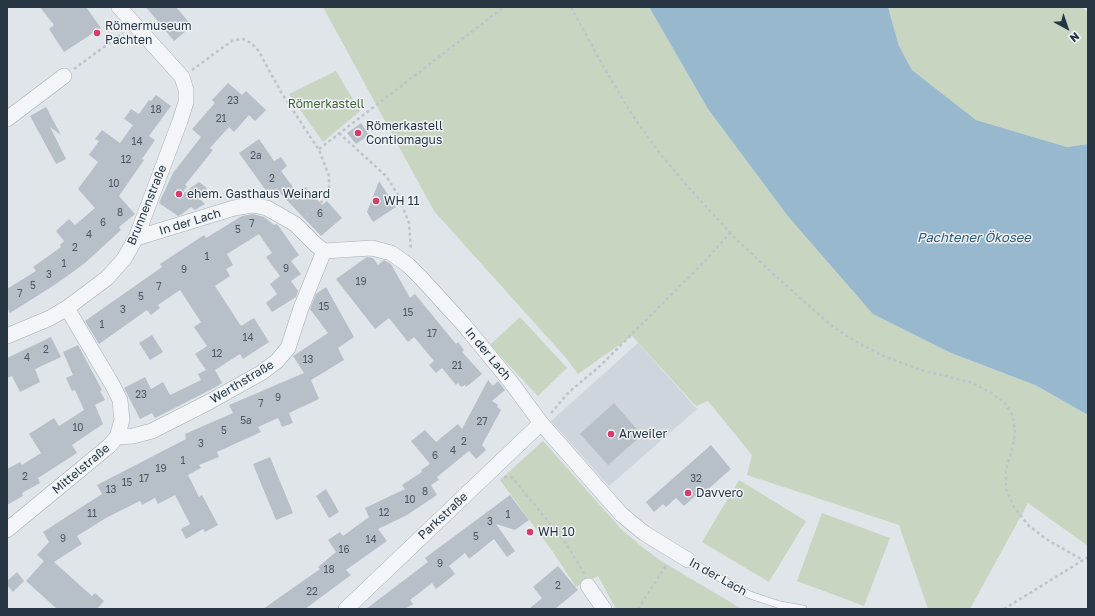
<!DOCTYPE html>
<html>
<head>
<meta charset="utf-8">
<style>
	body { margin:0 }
	#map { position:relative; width:1095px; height:616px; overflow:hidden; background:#e0e5ea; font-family:"Golos Text",sans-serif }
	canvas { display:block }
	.frame { position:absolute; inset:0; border:8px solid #273543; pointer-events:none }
	.north { position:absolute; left:1047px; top:8px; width:40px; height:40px; -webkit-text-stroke:3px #f0f4f7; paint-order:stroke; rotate:140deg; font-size:11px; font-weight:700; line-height:16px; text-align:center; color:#273543 }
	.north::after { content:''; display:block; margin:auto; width:14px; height:18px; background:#273543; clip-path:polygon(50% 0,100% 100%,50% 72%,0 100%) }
</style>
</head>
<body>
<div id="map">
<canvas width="1095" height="616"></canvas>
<div class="frame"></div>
<div class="north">N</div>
</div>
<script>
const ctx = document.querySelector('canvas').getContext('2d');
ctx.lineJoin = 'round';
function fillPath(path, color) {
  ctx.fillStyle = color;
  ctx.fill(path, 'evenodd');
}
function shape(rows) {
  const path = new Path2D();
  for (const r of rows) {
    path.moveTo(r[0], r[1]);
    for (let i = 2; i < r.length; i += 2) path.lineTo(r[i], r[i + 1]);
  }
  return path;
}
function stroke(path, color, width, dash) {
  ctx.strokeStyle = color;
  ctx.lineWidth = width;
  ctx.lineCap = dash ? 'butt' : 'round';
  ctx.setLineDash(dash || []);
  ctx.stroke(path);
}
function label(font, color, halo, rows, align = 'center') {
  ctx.font = font + ' "Golos Text",sans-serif';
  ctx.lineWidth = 3;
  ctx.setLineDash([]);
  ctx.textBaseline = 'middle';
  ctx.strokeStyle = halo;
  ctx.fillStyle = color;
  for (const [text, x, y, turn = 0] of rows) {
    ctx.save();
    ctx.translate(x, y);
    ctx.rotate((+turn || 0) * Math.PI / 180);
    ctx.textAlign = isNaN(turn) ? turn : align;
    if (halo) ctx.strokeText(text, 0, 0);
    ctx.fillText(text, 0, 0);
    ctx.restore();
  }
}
const built = shape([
	[638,343,697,409,609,486,551,421]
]);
const green = shape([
	[323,7,649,7,708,109,787,215,951,353,1035,385,1088,415,1088,546,1028,503,970,609,928,609,899,525,747,475,752,455,708,401,696,406,632,336,578,374,566,358,434,211],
	[888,7,1081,7,1088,12,1088,144,1067,147,976,120,912,70,899,46],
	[336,71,360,111,323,142,289,94],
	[520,317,567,368,538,396,490,345],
	[543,441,622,530,641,546,661,561,742,609,616,609,598,576,576,587,553,552,500,480],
	[739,480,806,521,769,582,702,542],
	[822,513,890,538,864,606,797,581]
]);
const water = shape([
	[649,7,888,7,899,46,912,70,976,120,1067,147,1088,144,1088,415,1035,385,951,353,873,314,787,215,708,109]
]);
const building = shape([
	[40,7,86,7,101,28,64,52,49,29,54,25],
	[146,7,176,7,192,26,174,41],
	[228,83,242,95,246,91,266,110,255,121,249,115,234,132,229,127,210,148,213,150,185,185,187,186,181,195,199,182,207,188,199,198,205,204,195,210,191,207,182,214,178,216,159,203,173,173,201,137,192,129,215,103,212,100],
	[156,95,171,106,149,136,155,140,142,159,144,160,119,196,135,214,119,227,121,230,85,263,56,284,10,313,7,307,7,289,36,271,33,267,61,247,60,245,64,241,56,231,69,219,75,225,95,208,78,189,98,162,89,155,99,141,95,139,102,130,120,143,133,125,124,119,131,109,139,114,149,100,151,101],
	[46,107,61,135,50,127,66,159,56,164,30,116],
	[361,123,369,135,356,144,347,133],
	[259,139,274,161,281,157,287,166,281,171,298,194,306,187,322,205,327,201,342,218,321,236,280,193,272,199,239,153],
	[379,181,396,207,373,222,367,212],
	[253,214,264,217,274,225,277,224,299,255,291,261,301,274,291,281,298,291,296,297,272,312,266,303,277,294,270,284,280,276,266,257,272,253,259,234,227,254,233,265,226,269,230,276,215,286,241,326,254,318,269,342,243,359,240,354,215,370,222,383,216,387,155,418,152,413,140,419,124,388,145,377,151,389,163,382,170,395,201,380,198,374,206,370,195,354,207,346,194,327,201,322,180,290,158,305,160,308,151,315,147,310,99,344,85,321,162,267,160,264,204,235,206,238,242,216],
	[367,257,373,258,378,265,384,260,391,264,410,298,415,294,456,344,458,342,464,350,462,352,482,374,466,387,465,385,461,387,458,383,456,385,442,368,436,373,429,365,434,361,414,337,408,342,389,318,375,329,336,279],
	[326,287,354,337,338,348,344,360,311,380,319,399,289,413,293,423,282,427,278,418,258,427,261,432,217,452,219,457,199,465,201,468,188,475,199,497,202,495,218,525,205,532,203,529,186,539,181,529,190,524,175,495,158,504,155,498,142,505,140,501,106,518,77,536,82,544,54,562,92,596,95,593,104,601,97,609,57,609,26,581,44,561,37,555,49,542,43,532,102,494,97,485,186,439,185,434,233,413,229,405,304,373,293,356,328,333,310,309,316,294],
	[152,335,163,352,150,360,139,343],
	[51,337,61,357,35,369,40,382,20,392,12,376,7,378,7,358],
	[78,345,102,390,100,391,105,400,95,405,103,424,72,445,77,453,38,478,40,483,22,493,23,496,7,505,7,469,20,462,22,465,41,453,29,434,54,418,59,426,84,410,75,390,72,391,66,378,73,375,63,352],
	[488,380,493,386,498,381,505,390,492,401,498,405,497,407,501,410,482,445,486,450,476,459,469,451,437,477,439,480,431,485,437,495,407,515,378,529,387,541,346,570,351,575,305,609,263,609,320,569,318,567,336,552,328,540,340,532,343,536,369,517,365,508,405,489,402,485,422,472,421,470,430,464,411,441,425,430,436,442,458,424,462,429],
	[614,403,642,435,608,465,580,434],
	[711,445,731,469,705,492,703,489,684,506,676,498,666,507,663,504,654,512,646,502],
	[270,457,293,513,276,520,253,464],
	[326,489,339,512,329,518,316,496],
	[510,495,529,520,515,530,496,524,515,551,507,557,494,539,469,559,465,553,449,566,455,574,436,589,432,583,410,600,413,604,405,609,366,609,428,562,425,558],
	[558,566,578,590,555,609,529,609,542,598,533,587],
	[17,572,24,581,13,592,7,585,7,581]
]);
const path = shape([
	[571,7,603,66,631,113,657,150,690,189,734,237,771,272,833,327,860,344,886,357,921,370,970,382,991,393,1004,402,1012,414,1015,429,1014,441,1006,470,1006,489,1014,507,1028,525,1046,539,1083,560],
	[74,69,123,33],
	[192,70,233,40,243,39,251,43,258,50,281,92,319,150,329,176,329,190,326,198,305,216],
	[339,133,386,176,397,193,409,223,411,250],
	[319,149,504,7],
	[551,413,569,392,600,366,705,261,730,233],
	[504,477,511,477,516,482,568,546,584,574],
	[638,609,667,564],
	[1004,609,1088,557]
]);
const service = shape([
	[688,560,750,595,780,605,803,609]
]);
const minor = shape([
	[7,119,64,76],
	[136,238,234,208,253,205,267,208,295,224,316,245,324,251,372,248,391,253,408,265,422,279,464,325,510,381,541,423,621,514,644,533,688,560],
	[7,336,50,318,67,308,107,278,124,259,136,238,180,121,186,102,186,90,182,77,119,7],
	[117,437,133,436,152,431,209,402,261,373,277,361,288,348,301,308,324,251],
	[7,530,109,446,117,437,122,420,120,400,113,386,67,308],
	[588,586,604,609],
	[346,609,541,423]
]);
const markers = [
	[97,33,4,"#d83b68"],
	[358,133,4,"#d83b68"],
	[179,194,4,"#d83b68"],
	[376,201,4,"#d83b68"],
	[611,434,4,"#d83b68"],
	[688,493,4,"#d83b68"],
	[530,532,4,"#d83b68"]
];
const numberNames = [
	["23",233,101],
	["18",156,110],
	["21",221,119],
	["14",137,142],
	["2a",256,156],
	["12",126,160],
	["2",272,179],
	["10",114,184],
	["8",120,213],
	["6",320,214],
	["6",103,223],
	["7",252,224],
	["5",238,230],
	["4",89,235],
	["2",75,248],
	["1",207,257],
	["1",64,264],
	["9",286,269],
	["9",184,270],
	["3",49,275],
	["19",361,282],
	["5",33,286],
	["7",159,287],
	["7",20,294],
	["5",141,297],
	["15",324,307],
	["3",123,310],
	["15",408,313],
	["1",102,325],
	["17",432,334],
	["14",248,338],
	["2",46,350],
	["12",217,354],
	["4",27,358],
	["13",308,360],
	["21",457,366],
	["23",141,395],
	["9",278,398],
	["7",261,404],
	["5a",246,421],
	["27",482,422],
	["10",78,428],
	["5",224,431],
	["2",464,442],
	["3",201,444],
	["4",453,451],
	["6",435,456],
	["1",183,461],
	["19",161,469],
	["2",25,477],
	["17",144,479],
	["32",696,479],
	["15",127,483],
	["13",111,490],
	["8",425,492],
	["10",410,500],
	["12",384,513],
	["11",92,514],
	["1",508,515],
	["3",490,522],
	["5",476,537],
	["9",63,539],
	["14",371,540],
	["16",344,550],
	["9",440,564],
	["18",329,570],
	["2",558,586],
	["22",312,592]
];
const poiNames = [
	["Römermuseum",105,26],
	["Pachten",105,40],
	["Römerkastell",366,126],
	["Contiomagus",366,140],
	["ehem. Gasthaus Weinard",187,194],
	["WH 11",384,201],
	["Arweiler",619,434],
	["Davvero",696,493],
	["WH 10",538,532]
];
const parkNames = [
	["Römerkastell",326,104]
];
const streetNames = [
	["Brunnenstraße",147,205,-68],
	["In der Lach",190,222,-17],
	["In der Lach",488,354,50],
	["Werthstraße",242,382,-31],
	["Mittelstraße",81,469,-40],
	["Parkstraße",443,516,-43],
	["In der Lach",718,577,29]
];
const waterNames = [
	["Pachtener Ökosee",974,238]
];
fillPath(built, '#ced5dc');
fillPath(green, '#c8d5c0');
fillPath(water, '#98b9cd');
fillPath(building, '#b7bfc8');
stroke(service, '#a5adb5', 8);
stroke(minor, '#a5adb5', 16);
stroke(path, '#bec3c9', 2.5, [3, 3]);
stroke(service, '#f3f5f8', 7);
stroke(minor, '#f3f5f8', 15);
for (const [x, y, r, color] of markers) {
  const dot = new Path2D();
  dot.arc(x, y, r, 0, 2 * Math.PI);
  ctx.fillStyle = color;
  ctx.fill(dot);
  stroke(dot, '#f0f4f7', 1.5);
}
label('10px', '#4b5864', null, numberNames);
label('12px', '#273543', '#f0f4f7', poiNames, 'left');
label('12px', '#426033', '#f0f4f7', parkNames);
label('12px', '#273543', '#f0f4f7', streetNames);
label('italic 13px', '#2e5a7a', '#f0f4f7', waterNames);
</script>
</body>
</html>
